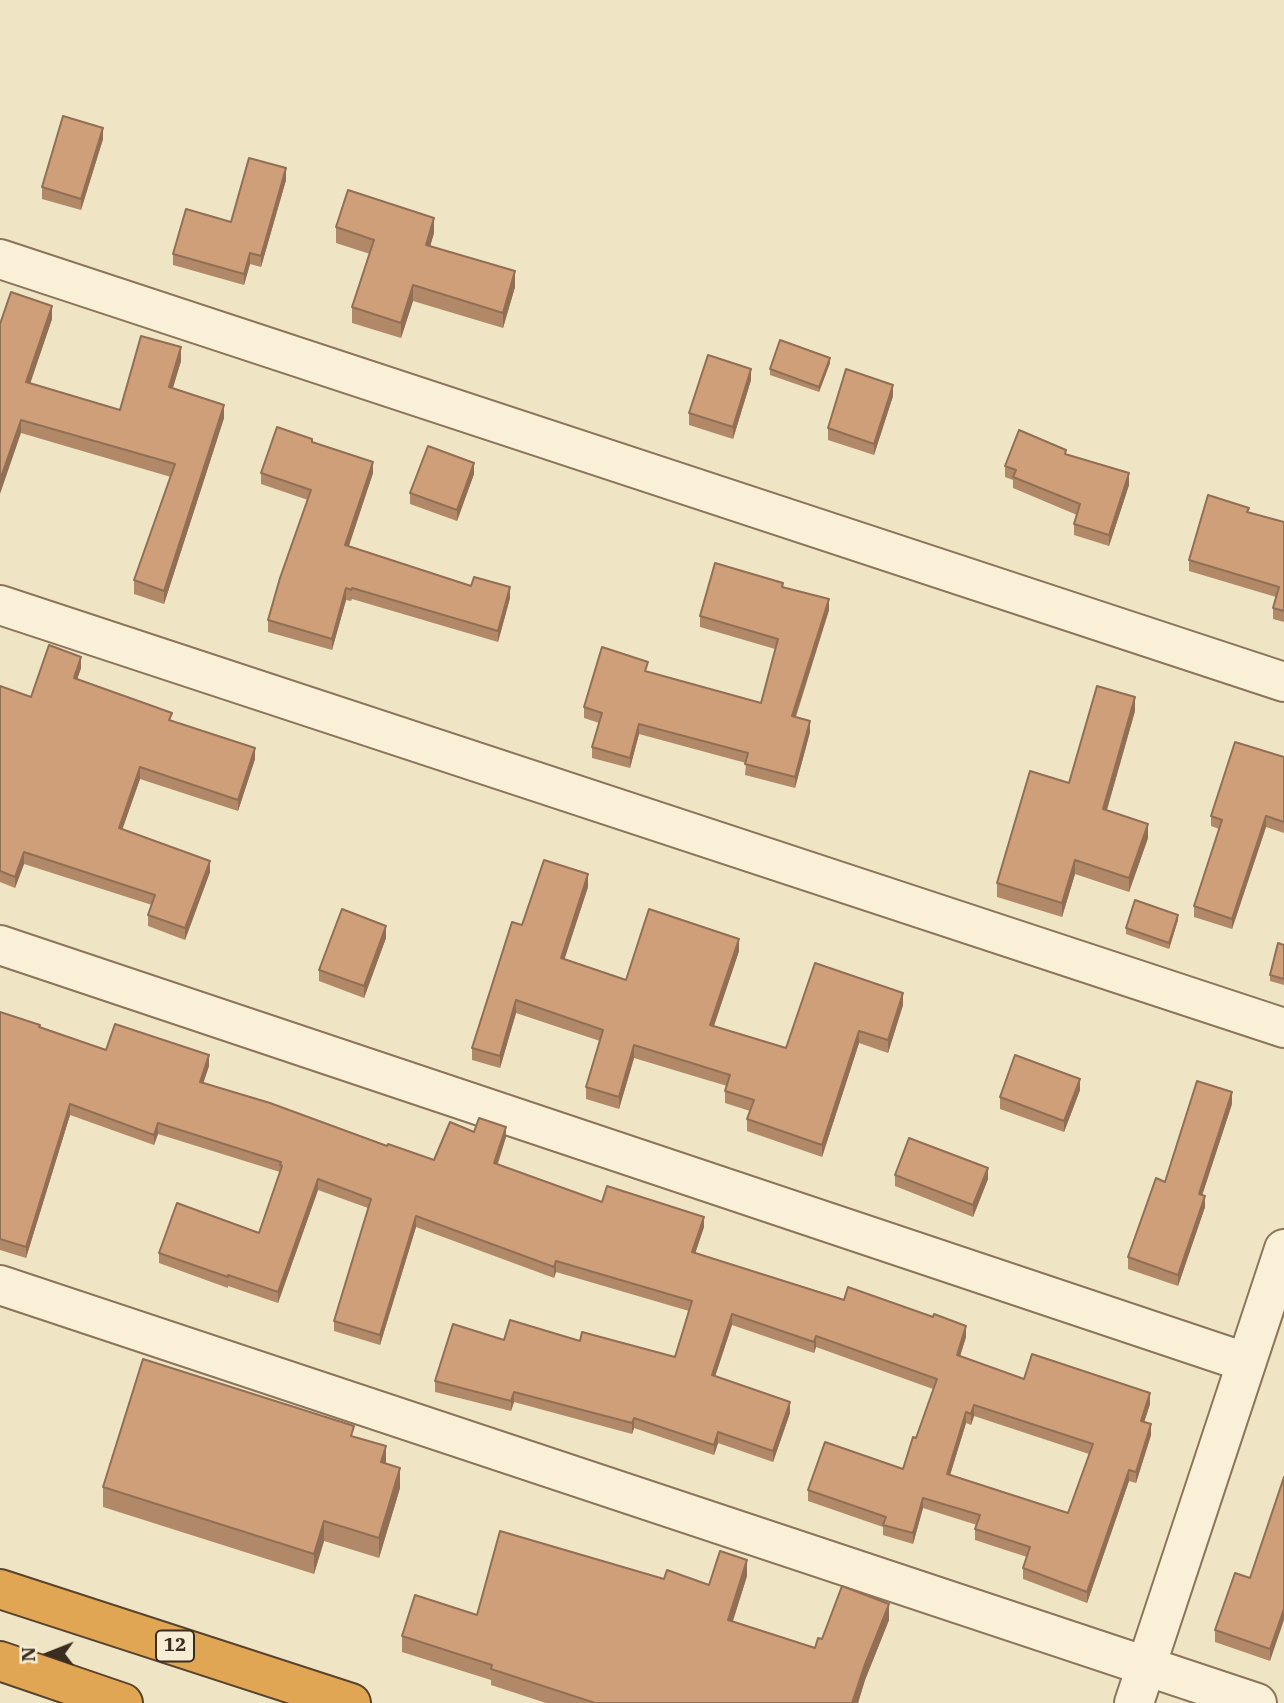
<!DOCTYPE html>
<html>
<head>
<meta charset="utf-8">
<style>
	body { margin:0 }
	#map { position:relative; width:1284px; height:1703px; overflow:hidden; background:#efe4c4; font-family:"IBM Plex Serif",serif }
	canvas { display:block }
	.north { position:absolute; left:14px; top:1619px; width:70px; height:70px; -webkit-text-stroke:5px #f7edd4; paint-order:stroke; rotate:269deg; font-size:19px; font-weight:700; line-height:28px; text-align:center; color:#3a2c1e }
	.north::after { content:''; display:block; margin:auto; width:24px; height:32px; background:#3a2c1e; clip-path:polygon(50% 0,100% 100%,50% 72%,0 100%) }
</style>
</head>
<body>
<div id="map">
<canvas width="1284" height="1703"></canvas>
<div class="north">N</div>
</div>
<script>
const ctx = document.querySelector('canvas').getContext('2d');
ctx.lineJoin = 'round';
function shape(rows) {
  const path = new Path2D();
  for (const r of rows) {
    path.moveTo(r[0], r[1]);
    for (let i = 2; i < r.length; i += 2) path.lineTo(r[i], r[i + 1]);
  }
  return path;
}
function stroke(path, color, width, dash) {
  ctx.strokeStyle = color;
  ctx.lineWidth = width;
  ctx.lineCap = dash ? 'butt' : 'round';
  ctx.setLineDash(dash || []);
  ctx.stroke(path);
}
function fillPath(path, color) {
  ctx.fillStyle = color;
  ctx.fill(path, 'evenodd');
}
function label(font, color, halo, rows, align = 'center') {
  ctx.font = font + ' "IBM Plex Serif",serif';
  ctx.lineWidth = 5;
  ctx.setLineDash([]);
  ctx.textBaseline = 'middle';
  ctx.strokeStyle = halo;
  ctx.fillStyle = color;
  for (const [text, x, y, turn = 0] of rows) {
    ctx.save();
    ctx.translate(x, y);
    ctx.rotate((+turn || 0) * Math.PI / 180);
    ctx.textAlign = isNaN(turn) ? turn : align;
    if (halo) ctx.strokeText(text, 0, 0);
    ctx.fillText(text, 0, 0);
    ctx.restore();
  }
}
const street = shape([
	[0,259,1284,682],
	[0,605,1284,1028],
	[0,945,1245,1362],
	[0,1285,1257,1703],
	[1134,1703,1284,1249]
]);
const highway = shape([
	[0,1589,351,1703],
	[0,1661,123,1703]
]);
const wall = shape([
	[103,139,81,210,42,199,42,187],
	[286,180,261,267,250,264,244,285,173,265,173,254,231,222],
	[336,227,434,233,430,246,515,287,503,328,413,301,401,338,352,323,352,307,370,254,336,243],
	[52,319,30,383,120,410,181,361,173,388,224,418,164,604,134,594,134,580,171,477,21,433,0,324],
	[830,363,819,392,770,375,770,369],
	[751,380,733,439,689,425,689,413],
	[893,396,874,455,828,440,828,428],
	[312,442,373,473,349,546,510,598,498,642,352,599,351,601,346,600,332,650,268,632,268,620,308,500,261,484,261,473],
	[1066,454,1129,485,1109,546,1074,535,1074,524,1077,515,1013,488,1013,480,1005,477,1005,466],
	[474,474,457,521,410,504,410,493],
	[1249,512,1284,522,1284,622,1273,619,1273,608,1276,597,1189,571,1189,560],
	[783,587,829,610,796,717,810,732,795,788,745,775,746,763,639,734,630,768,592,758,592,747,599,723,584,718,584,707,648,672,761,703,775,649,700,627,700,616],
	[81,668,77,679,255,759,238,811,140,779,122,829,210,872,185,940,148,926,148,915,152,905,24,864,15,888,0,882,0,686,31,697],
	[1135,711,1107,810,1148,838,1129,892,1075,874,1062,917,997,897,997,883,1069,783],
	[1284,757,1284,833,1266,827,1232,929,1194,917,1194,906,1219,829,1211,826,1211,816],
	[588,887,564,959,626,980,739,951,714,1026,786,1048,903,1005,888,1053,859,1043,822,1157,747,1131,747,1119,750,1111,725,1103,725,1091,727,1086,634,1058,619,1109,586,1099,586,1087,600,1041,516,1013,500,1068,472,1060,472,1048,522,925],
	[1178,920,1169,949,1126,934,1126,928],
	[386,938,364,998,319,981,319,970],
	[1284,945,1284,985,1270,981,1270,975],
	[0,1012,106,1050,209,1066,203,1083,387,1146,434,1160,474,1132,506,1137,498,1164,602,1202,704,1227,695,1253,966,1337,960,1356,1024,1379,1150,1404,1144,1422,1151,1435,1136,1483,1129,1481,1087,1603,1023,1579,1023,1568,1027,1557,975,1540,975,1529,977,1525,923,1508,913,1544,883,1535,883,1527,808,1501,808,1490,903,1469,916,1438,933,1389,816,1347,814,1353,732,1325,715,1376,790,1413,773,1462,718,1443,714,1455,634,1428,632,1434,514,1402,511,1411,435,1392,435,1381,504,1340,580,1341,675,1357,689,1311,556,1272,554,1278,416,1227,380,1345,334,1331,334,1321,368,1208,318,1190,278,1303,228,1286,228,1288,159,1263,159,1253,259,1233,280,1172,158,1134,154,1145,70,1115,26,1258,0,1250],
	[974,1416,1089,1454,1068,1513,950,1475,966,1423,971,1425],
	[1080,1090,1064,1132,1000,1109,1000,1097],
	[1232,1104,1202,1195,1205,1207,1178,1286,1128,1269,1128,1257,1165,1182],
	[895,1175,988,1179,973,1217,895,1186],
	[386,1464,400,1488,379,1558,324,1541,314,1574,103,1507,103,1487],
	[1284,1477,1270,1661,1215,1642,1215,1630,1250,1578],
	[747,1576,733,1621,815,1648,822,1639,889,1620,865,1680,858,1703,546,1703,491,1685,491,1680,402,1652,402,1636,477,1615,664,1579,709,1585]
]);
const shadedWall = shape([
	[103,128,103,139,81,210,81,199],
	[286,168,286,180,261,267,261,256],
	[434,218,434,233,426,261,426,245],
	[250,253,250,264,244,285,244,274],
	[515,271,515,287,503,328,503,313],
	[413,285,413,301,401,338,401,323],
	[52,306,52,319,26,396,26,382],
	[181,347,181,361,169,400,169,387],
	[830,358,830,363,819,392,819,387],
	[751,369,751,380,733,439,733,427],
	[893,385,893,396,874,455,874,444],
	[224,405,224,418,164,604,164,591],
	[21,420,21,433,0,494,0,480],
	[373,462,373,473,345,557,345,545],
	[474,463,474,474,457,521,457,510],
	[1129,473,1129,485,1109,546,1109,535],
	[510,587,510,598,498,642,498,631],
	[346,588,346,600,332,650,332,639],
	[829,599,829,610,792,727,792,716],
	[81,657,81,668,74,689,74,678],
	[1135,697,1135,711,1103,823,1103,809],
	[810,721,810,732,795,788,795,777],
	[639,724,639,734,630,768,630,758],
	[255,748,255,759,238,811,238,800],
	[140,767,140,779,119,839,119,828],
	[1266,816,1266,827,1232,929,1232,919],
	[1148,824,1148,838,1129,892,1129,878],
	[24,852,24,864,15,888,15,877],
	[1075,860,1075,874,1062,917,1062,903],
	[210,861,210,872,185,940,185,928],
	[588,874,588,887,561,970,561,958],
	[1178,915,1178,920,1169,949,1169,943],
	[386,926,386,938,364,998,364,986],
	[739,939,739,951,710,1037,710,1025],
	[903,993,903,1005,888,1053,888,1040],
	[516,1000,516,1013,500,1068,500,1056],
	[859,1031,859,1043,822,1157,822,1145],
	[634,1045,634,1058,619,1109,619,1097],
	[209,1055,209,1066,200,1093,200,1082],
	[1080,1079,1080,1090,1064,1132,1064,1121],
	[1232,1092,1232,1104,1199,1205,1199,1194],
	[70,1104,70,1115,26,1258,26,1247],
	[158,1123,158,1134,154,1145,154,1135],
	[506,1127,506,1137,494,1173,494,1163],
	[988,1168,988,1179,973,1217,973,1205],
	[318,1179,318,1190,278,1303,278,1292],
	[1205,1196,1205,1207,1178,1286,1178,1275],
	[416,1216,416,1227,380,1345,380,1335],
	[704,1217,704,1227,692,1263,692,1252],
	[556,1261,556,1272,554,1278,554,1267],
	[732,1314,732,1325,712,1386,712,1375],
	[966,1326,966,1337,957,1366,957,1355],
	[816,1336,816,1347,814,1353,814,1342],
	[514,1392,514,1402,511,1411,511,1401],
	[1150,1393,1150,1404,1141,1432,1141,1421],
	[790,1402,790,1413,773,1462,773,1451],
	[974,1405,974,1416,971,1425,971,1414],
	[966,1412,966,1423,947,1485,947,1474],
	[634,1418,634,1428,632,1434,632,1423],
	[1151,1424,1151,1435,1136,1483,1136,1472],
	[718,1432,718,1443,714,1455,714,1445],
	[386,1446,386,1466,381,1462],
	[400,1468,400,1488,379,1558,379,1538],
	[1129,1470,1129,1481,1087,1603,1087,1592],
	[923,1498,923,1508,913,1544,913,1533],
	[324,1521,324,1541,314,1574,314,1554],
	[747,1560,747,1576,728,1636,728,1620],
	[889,1604,889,1620,865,1680,858,1703,852,1703,865,1664],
	[1284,1609,1284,1620,1270,1661,1270,1649]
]);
const building = shape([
	[63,116,103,128,81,199,42,187,63,116],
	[249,158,286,168,261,256,250,253,244,274,173,254,186,209,231,222,249,158],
	[348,190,434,218,426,245,515,271,503,313,413,285,401,323,352,307,374,240,336,227,348,190],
	[11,292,52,306,26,382,120,410,141,336,181,347,169,387,224,405,164,591,134,580,175,464,21,420,0,480,0,324,11,292],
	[780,340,830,358,819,387,770,369,780,340],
	[708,355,751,369,733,427,689,413,708,355],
	[846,369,893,385,874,444,828,428,846,369],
	[277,427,312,439,312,442,373,462,345,545,471,586,474,577,510,587,498,631,352,588,351,590,346,588,332,639,268,620,280,578,311,490,261,473,277,427],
	[1019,430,1066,450,1065,454,1129,473,1109,535,1074,524,1080,504,1013,477,1016,470,1005,466,1019,430],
	[428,446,474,463,457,510,410,493,428,446],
	[1208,495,1249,508,1247,512,1284,522,1284,611,1273,608,1279,587,1189,560,1208,495],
	[715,563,783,583,782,587,829,599,792,716,810,721,795,777,745,764,748,753,639,724,630,758,592,747,602,713,584,707,602,647,648,662,645,671,761,703,778,639,700,616,715,563],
	[49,645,81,657,74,678,172,713,169,720,255,748,238,800,140,767,119,828,210,861,185,928,148,915,155,895,24,852,15,877,0,871,0,686,31,697,49,645],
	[1097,686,1135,697,1103,809,1148,824,1129,878,1075,860,1062,903,997,883,1030,771,1069,783,1097,686],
	[1235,742,1284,757,1284,822,1266,816,1232,919,1194,906,1222,820,1211,816,1235,742],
	[544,860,588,874,561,958,626,980,649,909,739,939,710,1025,786,1048,815,963,903,993,888,1040,859,1031,822,1145,747,1119,754,1100,725,1091,730,1075,634,1045,619,1097,586,1087,603,1030,516,1000,500,1056,472,1048,512,922,522,925,544,860],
	[1135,900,1178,915,1169,943,1126,928,1135,900],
	[342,909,386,926,364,986,319,970,342,909],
	[1278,943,1284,945,1284,979,1270,975,1278,943],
	[0,1012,40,1025,39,1027,106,1050,115,1024,209,1055,200,1082,270,1103,387,1146,388,1144,434,1160,450,1122,474,1132,479,1118,506,1127,494,1163,602,1202,607,1186,704,1217,692,1252,844,1300,848,1287,933,1317,934,1314,966,1326,957,1355,1024,1379,1032,1354,1150,1393,1141,1421,1151,1424,1136,1472,1129,1470,1087,1592,1023,1568,1030,1547,975,1529,980,1515,923,1498,913,1533,883,1525,886,1517,808,1490,825,1442,903,1469,913,1437,916,1438,937,1379,816,1336,814,1342,732,1314,712,1375,790,1402,773,1451,718,1432,714,1445,634,1418,632,1423,514,1392,511,1401,435,1381,453,1324,504,1340,510,1320,580,1341,582,1332,675,1357,692,1301,556,1261,554,1267,416,1216,380,1335,334,1321,371,1199,318,1179,278,1292,228,1275,228,1277,159,1253,177,1203,259,1233,282,1166,280,1165,281,1162,158,1123,154,1135,70,1104,26,1247,0,1239,0,1012],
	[974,1405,1093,1444,1068,1513,947,1474,966,1412,971,1414,974,1405],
	[1015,1055,1080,1079,1064,1121,1000,1097,1015,1055],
	[1197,1081,1232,1092,1199,1194,1205,1196,1178,1275,1128,1257,1156,1178,1165,1182,1197,1081],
	[909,1138,988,1168,973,1205,895,1175,909,1138],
	[143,1359,354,1426,351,1436,386,1446,381,1462,400,1468,379,1538,324,1521,314,1554,103,1487,143,1359],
	[1284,1477,1284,1609,1270,1649,1215,1630,1235,1573,1250,1578,1284,1477],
	[500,1531,664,1579,667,1570,709,1585,720,1551,747,1560,728,1620,815,1648,818,1638,822,1639,842,1586,889,1604,865,1664,852,1703,595,1703,491,1669,492,1665,402,1636,415,1595,477,1615,500,1531]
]);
const shields = [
	[175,1646,38]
];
const shieldNames = [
	["12",175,1646]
];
stroke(street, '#8b755a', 42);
stroke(highway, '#58432e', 42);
stroke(street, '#faf0d8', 38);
stroke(highway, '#e1a653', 38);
fillPath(wall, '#b28968');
fillPath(shadedWall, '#916f55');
fillPath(building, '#cf9f79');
stroke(building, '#916f55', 2);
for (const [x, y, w] of shields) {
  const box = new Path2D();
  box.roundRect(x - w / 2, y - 15.5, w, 31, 5);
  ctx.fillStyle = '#f7edd4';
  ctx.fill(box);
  stroke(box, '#3a2c1e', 2);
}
label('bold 19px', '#3a2c1e', null, shieldNames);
</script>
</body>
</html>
